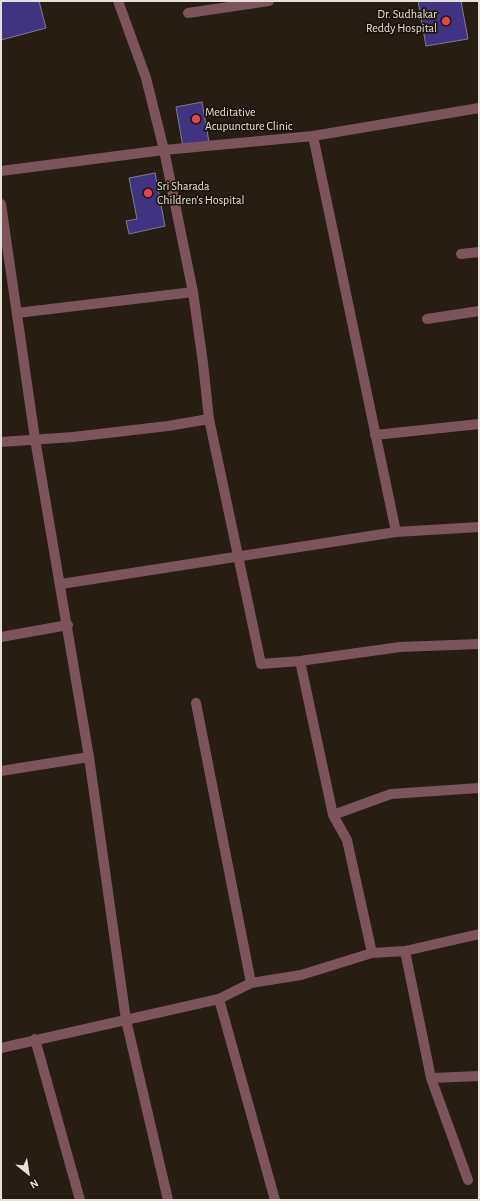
<!DOCTYPE html>
<html>
<head>
<meta charset="utf-8">
<style>
	body { margin:0 }
	#map { position:relative; width:480px; height:1201px; overflow:hidden; background:#271d12; font-family:"Alegreya Sans",sans-serif }
	canvas { display:block }
	.frame { position:absolute; inset:0; border:2px solid #e7e0d9; pointer-events:none }
	.north { position:absolute; left:8px; top:1153px; width:40px; height:40px; -webkit-text-stroke:3px #1d1409; paint-order:stroke; rotate:150deg; font-size:11px; font-weight:700; line-height:16px; text-align:center; color:#e7e0d9 }
	.north::after { content:''; display:block; margin:auto; width:14px; height:18px; background:#e7e0d9; clip-path:polygon(50% 0,100% 100%,50% 72%,0 100%) }
</style>
</head>
<body>
<div id="map">
<canvas width="480" height="1201"></canvas>
<div class="frame"></div>
<div class="north">N</div>
</div>
<script>
const ctx = document.querySelector('canvas').getContext('2d');
ctx.lineJoin = 'round';
function fillPath(path, color) {
  ctx.fillStyle = color;
  ctx.fill(path, 'evenodd');
}
function shape(rows) {
  const path = new Path2D();
  for (const r of rows) {
    path.moveTo(r[0], r[1]);
    for (let i = 2; i < r.length; i += 2) path.lineTo(r[i], r[i + 1]);
  }
  return path;
}
function stroke(path, color, width, dash) {
  ctx.strokeStyle = color;
  ctx.lineWidth = width;
  ctx.lineCap = dash ? 'butt' : 'round';
  ctx.setLineDash(dash || []);
  ctx.stroke(path);
}
function label(font, color, halo, rows, align = 'center') {
  ctx.font = font + ' "Alegreya Sans",sans-serif';
  ctx.lineWidth = 3.5;
  ctx.setLineDash([]);
  ctx.textBaseline = 'middle';
  ctx.strokeStyle = halo;
  ctx.fillStyle = color;
  for (const [text, x, y, turn = 0] of rows) {
    ctx.save();
    ctx.translate(x, y);
    ctx.rotate((+turn || 0) * Math.PI / 180);
    ctx.textAlign = isNaN(turn) ? turn : align;
    if (halo) ctx.strokeText(text, 0, 0);
    ctx.fillText(text, 0, 0);
    ctx.restore();
  }
}
const building = shape([
	[1,1,39,1,46,28,1,40,1,1],
	[418,1,461,1,468,39,426,46,418,1],
	[202,102,209,142,183,147,176,107,202,102],
	[155,173,165,226,129,234,126,221,137,219,129,178,155,173]
]);
const street = shape([
	[118,1,146,78,164,150,193,292,203,363,209,419,261,664,300,661,400,647,479,644],
	[188,13,269,1],
	[313,136,396,532],
	[1,171,164,150,313,136,479,108],
	[1,204,35,439,89,757,126,1020,168,1200],
	[461,254,479,252],
	[17,313,193,292],
	[427,319,479,311],
	[375,435,479,424],
	[1,442,73,437,168,426,209,419],
	[61,584,396,532,479,527],
	[1,637,68,625],
	[300,661,333,815,347,840,372,953],
	[196,703,251,983],
	[1,771,89,757],
	[333,815,391,794,479,788],
	[405,951,431,1078,468,1180],
	[219,999,275,1200],
	[35,1039,80,1200],
	[1,1048,219,999,251,983,301,975,372,953,405,951,479,934],
	[431,1078,479,1076]
]);
const markers = [
	[446,21,5,"#e0444e"],
	[196,119,5,"#e0444e"],
	[148,193,5,"#e0444e"]
];
const poiNames = [
	["Dr. Sudhakar",437,14,"right"],
	["Reddy Hospital",437,28,"right"],
	["Meditative",205,112],
	["Acupuncture Clinic",205,126],
	["Sri Sharada",157,186],
	["Children's Hospital",157,200]
];
fillPath(building, '#403482');
stroke(building, '#7d7d8d', 1);
stroke(street, '#7d535c', 10);
for (const [x, y, r, color] of markers) {
  const dot = new Path2D();
  dot.arc(x, y, r, 0, 2 * Math.PI);
  ctx.fillStyle = color;
  ctx.fill(dot);
  stroke(dot, '#1d1409', 1.5);
}
label('12px', '#e7e0d9', '#1d1409', poiNames, 'left');
</script>
</body>
</html>
